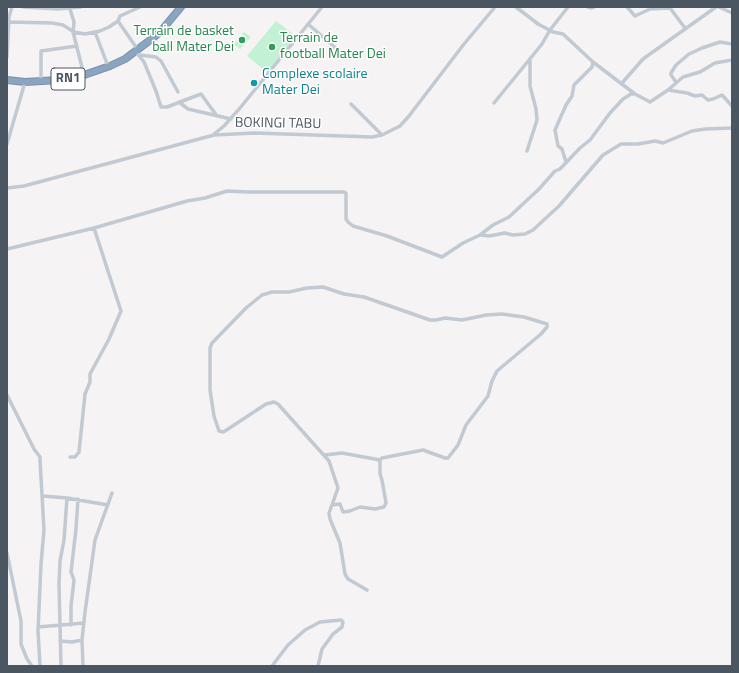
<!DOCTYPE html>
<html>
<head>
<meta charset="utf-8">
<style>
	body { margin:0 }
	#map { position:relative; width:739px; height:673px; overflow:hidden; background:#f5f3f3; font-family:"Titillium Web",sans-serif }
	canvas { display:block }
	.frame { position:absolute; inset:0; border:8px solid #4a5661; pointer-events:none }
</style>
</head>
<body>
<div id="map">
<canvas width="739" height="673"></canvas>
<div class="frame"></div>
</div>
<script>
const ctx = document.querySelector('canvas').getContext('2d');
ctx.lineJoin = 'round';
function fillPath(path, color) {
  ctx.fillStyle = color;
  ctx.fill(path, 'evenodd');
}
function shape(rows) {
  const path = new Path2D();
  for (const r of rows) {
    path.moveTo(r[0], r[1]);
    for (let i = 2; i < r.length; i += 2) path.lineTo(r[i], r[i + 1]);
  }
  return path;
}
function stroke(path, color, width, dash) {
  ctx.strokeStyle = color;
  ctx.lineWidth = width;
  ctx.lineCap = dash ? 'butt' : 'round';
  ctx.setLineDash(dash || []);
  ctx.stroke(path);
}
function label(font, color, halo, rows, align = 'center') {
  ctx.font = font + ' "Titillium Web",sans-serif';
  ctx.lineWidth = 3;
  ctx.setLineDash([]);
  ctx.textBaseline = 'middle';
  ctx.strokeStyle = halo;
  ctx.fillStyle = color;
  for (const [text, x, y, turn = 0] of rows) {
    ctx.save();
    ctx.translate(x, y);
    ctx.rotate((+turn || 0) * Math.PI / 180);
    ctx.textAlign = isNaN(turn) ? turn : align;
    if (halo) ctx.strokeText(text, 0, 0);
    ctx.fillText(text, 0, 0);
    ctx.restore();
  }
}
const green = shape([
	[276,21,297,37,268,73,247,56],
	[244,32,251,37,240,49,234,44]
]);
const street = shape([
	[23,7,58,9,81,7],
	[516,7,538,24,553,32,563,34,593,62,635,94,650,102,668,90,683,77,700,72,715,63,732,60],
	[588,7,591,8,594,7],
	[627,7,635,16,650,9,670,8,685,28],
	[719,7,732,13],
	[70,9,74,22,73,32,84,75],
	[118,21,138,50],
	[9,22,52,23,63,25,74,32,85,34,100,31,109,27,118,21,120,16,140,7],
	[308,24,338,50,342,55],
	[95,32,108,66],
	[136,52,144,62,156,91,161,107,167,107,201,94,217,116],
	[140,55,156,57,161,61,178,92],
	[7,57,9,17,12,7],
	[41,82,41,51,77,46],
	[676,82,671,75,671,73,676,65,689,54,702,48,720,42,732,44],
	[622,83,643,59,650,54,716,7],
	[668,90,687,93,695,96,702,95,708,100,713,99,722,95,732,106],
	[179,102,188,109,231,119],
	[494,103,542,44,550,30,568,7],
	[351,104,382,135],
	[214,134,224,126,240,108,322,7],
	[7,144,25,82],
	[527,151,537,120,536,109,530,86,530,59],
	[566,162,562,149,558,146,555,130,566,105,572,96,574,85,592,67,593,62],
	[7,188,24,186,214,135,255,133,372,137,382,135,400,126,409,116,464,44,495,7],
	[481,235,489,236,505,233,513,235,525,234,533,230,559,206,603,155,621,144,638,144,655,141,663,143,692,131,705,129,732,128],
	[7,249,94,228,187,201,205,198,227,191,247,192,344,192,346,193,346,219,348,222,353,226,387,236,442,257,463,243,480,235,493,225,509,217,539,189,555,171,560,169,580,148,590,140,610,113,623,99,631,94,635,94],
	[7,395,34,449,40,457,40,460,44,530,41,564,38,631,40,666],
	[325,455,342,453,380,460],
	[70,457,75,457,79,452,85,394,90,382,90,374,109,339,121,311,94,228],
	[43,496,67,498,108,505],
	[332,505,340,504,343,512,350,511,360,507,375,509,384,507,386,503,382,480,380,474,380,460,382,458,423,450,445,458,448,458,458,445,466,425,488,396,492,381,497,371,541,334,547,327,547,324,524,317,502,314,486,315,462,320,445,318,436,320,430,320,364,297,344,294,323,287,307,288,289,292,272,292,262,295,246,308,212,343,210,348,210,390,214,416,219,431,223,432,225,431,266,404,274,402,278,404,329,461,338,488,332,505,329,513,330,519,340,543,345,574,348,579,367,590],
	[7,553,21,621,21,644,27,659,32,666],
	[71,625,71,606,74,580,71,572,76,529,78,499],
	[38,627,84,623],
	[60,641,72,642,82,640],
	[61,666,59,584,60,561,64,540,67,498],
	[83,666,82,640,85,612,95,540,112,493],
	[272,666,288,645,305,630,320,622,341,620,343,622,342,627,333,634,322,649,318,666]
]);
const highway = shape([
	[7,80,25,82,59,80,84,75,110,66,125,59,153,38,161,31,181,7]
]);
const markers = [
	[242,40,4,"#2e9e5b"],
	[272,47,4,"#2e9e5b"],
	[254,83,4,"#0f9aa8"]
];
const shields = [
	[68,79,34]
];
const shieldNames = [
	["RN1",68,79]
];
const leisureNames = [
	["Terrain de basket",234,32],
	["ball Mater Dei",234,48],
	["Terrain de",280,39,"left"],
	["football Mater Dei",280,55,"left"]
];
const cultureNames = [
	["Complexe scolaire",262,75],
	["Mater Dei",262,91]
];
const streetNames = [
	["BOKINGI TABU",278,124,1]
];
fillPath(green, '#c3f1d5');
stroke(highway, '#7690ad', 8);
stroke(street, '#c1cad2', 3.5);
stroke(highway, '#8ba5c1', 6);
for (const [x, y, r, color] of markers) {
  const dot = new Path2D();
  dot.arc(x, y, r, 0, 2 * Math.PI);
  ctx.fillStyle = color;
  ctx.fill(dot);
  stroke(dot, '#fff', 1.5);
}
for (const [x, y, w] of shields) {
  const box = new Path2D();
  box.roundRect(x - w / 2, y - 11, w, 22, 3);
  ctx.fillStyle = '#fff';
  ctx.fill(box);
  stroke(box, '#4a5661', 1);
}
label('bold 13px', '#4a5661', null, shieldNames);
label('14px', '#27864d', '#fff', leisureNames, 'right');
label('14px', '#0d838f', '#fff', cultureNames, 'left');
label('14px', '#4a5661', '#fff', streetNames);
</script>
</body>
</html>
